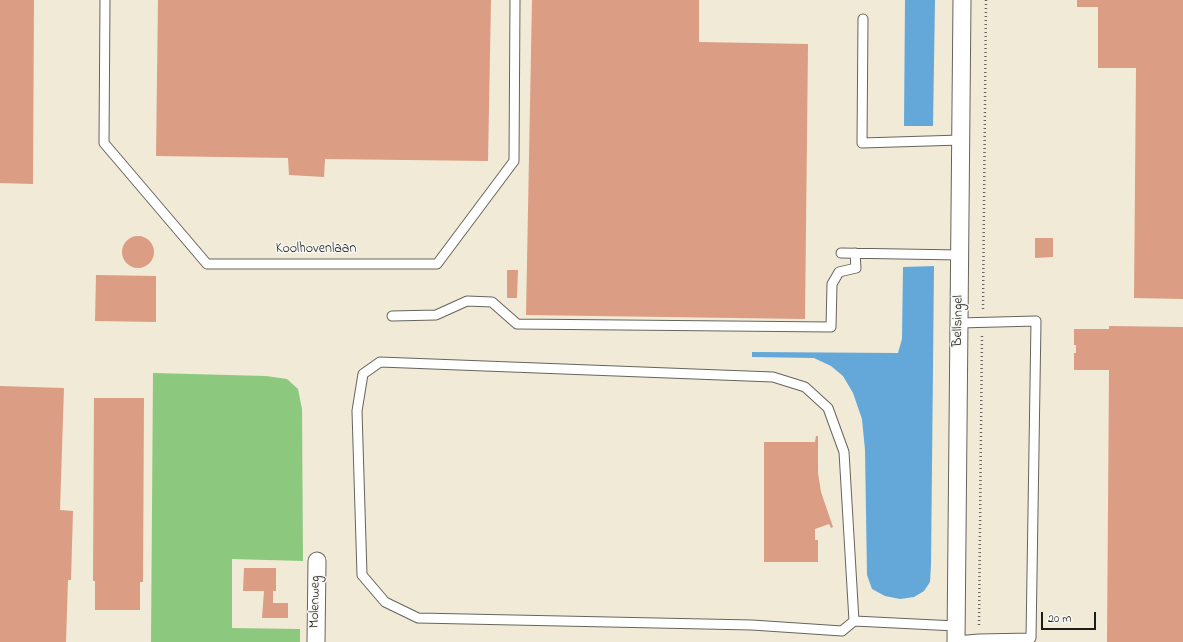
<!DOCTYPE html>
<html>
<head>
<meta charset="utf-8">
<style>
	body { margin:0 }
	#map { position:relative; width:1183px; height:642px; overflow:hidden; background:#f1ead6; font-family:"Indie Flower",sans-serif }
	canvas { display:block }
	.scale { position:absolute; left:1041px; top:612px; width:55px; height:18px; box-sizing:border-box; border:2px solid #1c1c1c; border-top:0; padding-left:5px; font-size:12px; line-height:14px; white-space:nowrap; color:#1c1c1c; -webkit-text-stroke:3px #f6f6f2; paint-order:stroke }
</style>
</head>
<body>
<div id="map">
<canvas width="1183" height="642"></canvas>
<div class="scale">20 m</div>
</div>
<script>
const ctx = document.querySelector('canvas').getContext('2d');
ctx.lineJoin = 'round';
function fillPath(path, color) {
  ctx.fillStyle = color;
  ctx.fill(path, 'evenodd');
}
function shape(rows) {
  const path = new Path2D();
  for (const r of rows) {
    if (r.length === 3) {
      path.moveTo(r[0] + r[2], r[1]);
      path.arc(r[0], r[1], r[2], 0, 2 * Math.PI);
      continue;
    }
    path.moveTo(r[0], r[1]);
    for (let i = 2; i < r.length; i += 2) path.lineTo(r[i], r[i + 1]);
  }
  return path;
}
function stroke(path, color, width, dash) {
  ctx.strokeStyle = color;
  ctx.lineWidth = width;
  ctx.lineCap = dash ? 'butt' : 'round';
  ctx.setLineDash(dash || []);
  ctx.stroke(path);
}
function label(font, color, halo, rows, align = 'center') {
  ctx.font = font + ' "Indie Flower",sans-serif';
  ctx.lineWidth = 3;
  ctx.setLineDash([]);
  ctx.textBaseline = 'middle';
  ctx.strokeStyle = halo;
  ctx.fillStyle = color;
  for (const [text, x, y, turn = 0] of rows) {
    ctx.save();
    ctx.translate(x, y);
    ctx.rotate((+turn || 0) * Math.PI / 180);
    ctx.textAlign = isNaN(turn) ? turn : align;
    if (halo) ctx.strokeText(text, 0, 0);
    ctx.fillText(text, 0, 0);
    ctx.restore();
  }
}
const green = shape([
	[153,373,266,376,287,379,298,389,302,409,303,561,232,559,232,628,300,629,300,642,151,642]
]);
const water = shape([
	[905,0,935,0,933,126,904,126],
	[934,266,931,565,930,582,924,591,914,597,900,599,885,596,872,589,867,575,865,450,862,419,853,393,843,376,831,366,814,358,752,357,752,352,898,353,902,339,903,267]
]);
const building = shape([
	[0,0,34,0,33,184,0,183],
	[158,0,491,0,488,161,325,159,324,177,289,175,288,158,156,156],
	[532,0,699,0,699,42,808,44,805,319,526,315],
	[1077,0,1183,0,1183,299,1134,298,1136,68,1098,68,1098,7,1077,7],
	[138,252,16],
	[1035,238,1053,238,1053,257,1035,258],
	[507,270,518,270,517,298,507,298],
	[96,275,156,276,156,322,95,321],
	[1109,326,1183,327,1183,642,1107,642,1109,370,1074,370,1074,353,1076,353,1076,345,1074,345,1074,329,1109,329],
	[0,386,64,388,60,510,73,511,71,580,68,580,66,642,0,642],
	[94,398,144,398,143,582,140,582,140,610,95,610,95,581,93,581],
	[816,436,818,436,818,473,821,492,833,527,831,528,829,524,815,529,815,540,818,540,818,562,764,562,764,442,815,442],
	[244,568,276,568,276,591,273,591,273,603,288,603,288,618,262,618,264,591,243,591]
]);
const path = shape([
	[983,309,986,0],
	[979,625,982,334]
]);
const service = shape([
	[105,0,104,143,207,264,437,264,514,161,515,0],
	[863,19,862,143,961,140],
	[841,253,960,255],
	[392,316,436,315,467,301,492,302,517,324,831,327,832,284,839,272,856,268,855,253],
	[854,621,844,452,828,408,805,387,773,377,380,362,363,374,357,411,362,575,385,602,418,618,752,625,842,631,854,621,956,626],
	[956,641,979,639,1031,638,1036,321,959,323]
]);
const minor = shape([
	[316,642,317,561],
	[956,642,962,0]
]);
const streetNames = [
	["Koolhovenlaan",316,250],
	["Bellsingel",959,321,-89],
	["Molenweg",316,602,-89]
];
fillPath(green, '#8cc97e');
fillPath(water, '#64a7d9');
fillPath(building, '#db9d84');
stroke(service, '#67645d', 11);
stroke(minor, '#67645d', 19);
stroke(path, '#67645d', 2.5, [1, 3]);
stroke(service, '#fff', 9);
stroke(minor, '#fff', 17);
label('14px', '#1c1c1c', '#f6f6f2', streetNames);
</script>
</body>
</html>
